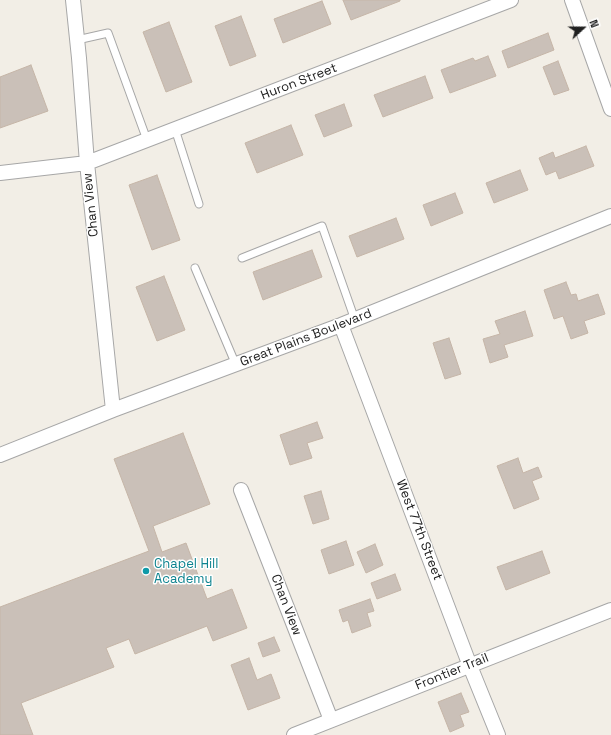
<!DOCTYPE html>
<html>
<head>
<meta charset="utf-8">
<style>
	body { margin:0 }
	#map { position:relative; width:611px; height:735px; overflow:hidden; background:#f2eee6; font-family:"Space Grotesk",sans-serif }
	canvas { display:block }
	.north { position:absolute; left:563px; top:8px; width:40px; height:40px; -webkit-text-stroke:3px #fff; paint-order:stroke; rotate:69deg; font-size:11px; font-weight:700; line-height:16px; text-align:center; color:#202020 }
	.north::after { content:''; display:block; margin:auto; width:14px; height:18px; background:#202020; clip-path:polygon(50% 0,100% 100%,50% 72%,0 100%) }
</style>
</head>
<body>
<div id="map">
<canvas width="611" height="735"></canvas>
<div class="north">N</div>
</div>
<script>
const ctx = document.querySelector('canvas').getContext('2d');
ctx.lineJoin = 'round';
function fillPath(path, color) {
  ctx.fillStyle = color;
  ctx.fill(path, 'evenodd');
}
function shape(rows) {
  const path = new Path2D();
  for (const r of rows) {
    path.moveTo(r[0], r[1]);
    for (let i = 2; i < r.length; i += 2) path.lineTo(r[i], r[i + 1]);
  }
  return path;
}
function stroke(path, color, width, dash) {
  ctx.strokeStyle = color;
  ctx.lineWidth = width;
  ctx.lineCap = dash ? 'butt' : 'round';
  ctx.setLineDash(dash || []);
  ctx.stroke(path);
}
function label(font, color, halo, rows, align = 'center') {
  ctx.font = font + ' "Space Grotesk",sans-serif';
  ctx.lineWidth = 3;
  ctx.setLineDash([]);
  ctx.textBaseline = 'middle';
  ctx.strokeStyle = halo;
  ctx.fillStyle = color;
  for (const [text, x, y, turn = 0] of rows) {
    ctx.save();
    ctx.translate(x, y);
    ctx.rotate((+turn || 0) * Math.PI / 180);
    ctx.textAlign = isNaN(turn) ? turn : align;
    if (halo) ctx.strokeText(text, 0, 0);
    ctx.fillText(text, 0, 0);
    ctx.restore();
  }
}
const building = shape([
	[343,0,400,0,400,1,351,20,343,0],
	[322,1,331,24,283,43,274,19,322,1],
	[241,16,256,56,230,66,215,26,241,16],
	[169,22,192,82,166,92,143,32,169,22],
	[548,33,554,50,508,68,502,51,548,33],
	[488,56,496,76,450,93,441,70,473,58,475,61,488,56],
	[558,61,569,90,554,95,543,67,558,61],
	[31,65,48,111,0,128,0,77,31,65],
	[425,76,433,98,383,117,374,95,425,76],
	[344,104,352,126,324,137,315,115,344,104],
	[291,125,303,155,257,173,245,143,291,125],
	[586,146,594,166,559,179,556,171,546,175,539,158,553,152,555,158,586,146],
	[520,170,528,190,494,203,486,183,520,170],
	[157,175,180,240,152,250,129,185,157,175],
	[455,193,463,213,431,226,423,205,455,193],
	[396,218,404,239,357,257,349,236,396,218],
	[312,250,322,277,263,300,253,272,312,250],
	[164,276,185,330,157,341,136,287,164,276],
	[566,282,571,295,576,294,578,301,598,294,605,314,584,321,588,333,571,339,563,316,554,319,544,290,566,282],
	[525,311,533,336,504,345,508,357,490,363,483,339,500,334,495,321,525,311],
	[449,338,461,374,445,379,433,343,449,338],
	[317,422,323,438,307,443,312,458,290,465,280,435,317,422],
	[183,433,210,504,153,526,162,552,186,543,207,599,232,589,247,628,213,641,207,626,135,654,129,639,106,648,114,667,21,703,33,735,0,735,0,607,149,551,114,459,183,433],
	[518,458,523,473,538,467,542,477,532,481,539,499,514,509,497,466,518,458],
	[321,491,329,519,313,524,304,496,321,491],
	[346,541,354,565,329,574,321,550,346,541],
	[375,544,383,565,366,573,357,552,375,544],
	[542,551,550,573,506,590,497,567,542,551],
	[395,574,401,590,377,599,371,583,395,574],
	[370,599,374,611,367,613,371,626,352,633,348,620,343,622,339,610,370,599],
	[274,637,280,651,263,657,258,643,274,637],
	[249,658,257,680,271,674,280,698,248,710,231,665,249,658],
	[461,693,469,712,460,715,464,726,450,732,438,702,461,693]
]);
const lane = shape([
	[77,40,108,33,147,140],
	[175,129,199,204],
	[242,258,322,226,355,320],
	[195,268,236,365]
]);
const street = shape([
	[73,0,79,58,87,163,113,410],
	[572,0,611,109],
	[0,173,87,163,511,0],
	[341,325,470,666,498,735],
	[0,455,113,410,341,325,611,216],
	[241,490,331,720],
	[294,735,611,610]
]);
const markers = [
	[146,571,4,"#0f9aa8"]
];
const streetNames = [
	["Huron Street",299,82,-21],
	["Chan View",91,205,-96],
	["Great Plains Boulevard",306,338,-21],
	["West 77th Street",419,530,69],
	["Chan View",286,605,69],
	["Frontier Trail",452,672,-22]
];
const cultureNames = [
	["Chapel Hill",154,564],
	["Academy",154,579]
];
fillPath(building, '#cac0b8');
stroke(building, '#c5b5a7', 1);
stroke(lane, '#a7a7a7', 9);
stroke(street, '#a7a7a7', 16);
stroke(lane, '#fff', 7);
stroke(street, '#fff', 14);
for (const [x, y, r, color] of markers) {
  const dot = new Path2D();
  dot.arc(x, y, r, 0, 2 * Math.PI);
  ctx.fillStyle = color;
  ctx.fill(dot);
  stroke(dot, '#fff', 1.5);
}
label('13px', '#202020', '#fff', streetNames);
label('13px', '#0d838f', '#fff', cultureNames, 'left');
</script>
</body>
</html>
